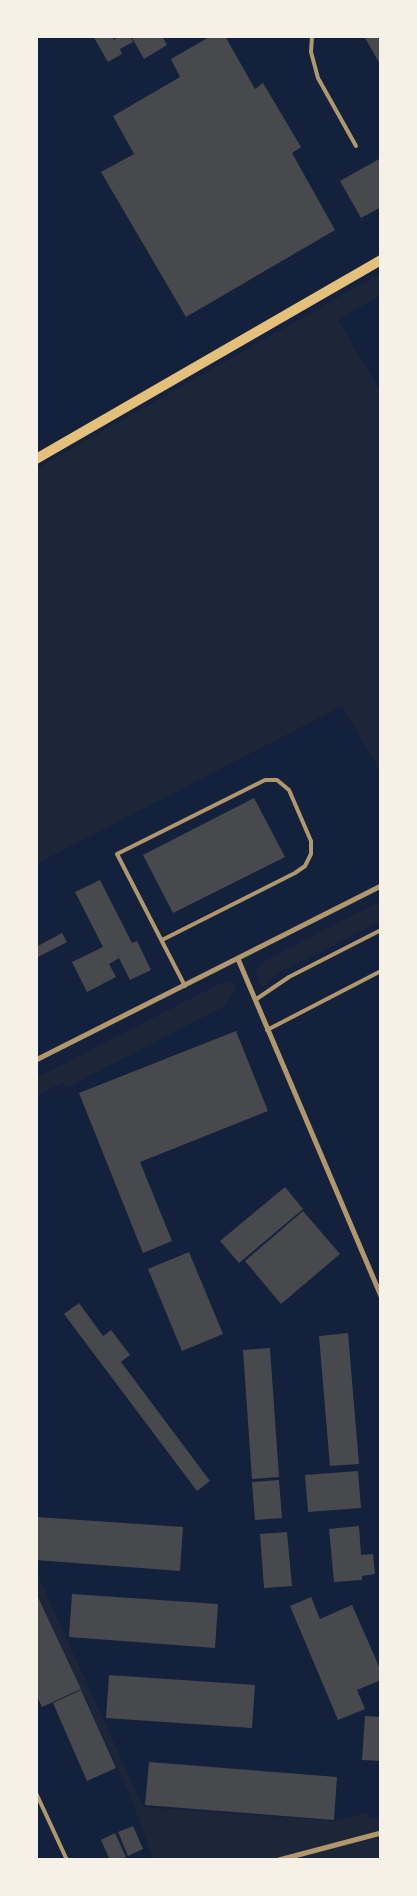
<!DOCTYPE html>
<html>
<head>
<meta charset="utf-8">
<style>
	body { margin:0 }
	#map { position:relative; width:417px; height:1896px; overflow:hidden; background:#14213d; font-family:Roboto,sans-serif }
	canvas { display:block }
	.frame { position:absolute; inset:0; border:38px solid #f6f1e7; pointer-events:none }
</style>
</head>
<body>
<div id="map">
<canvas width="417" height="1896"></canvas>
<div class="frame"></div>
</div>
<script>
const ctx = document.querySelector('canvas').getContext('2d');
ctx.lineJoin = 'round';
function fillPath(path, color) {
  ctx.fillStyle = color;
  ctx.fill(path, 'evenodd');
}
function shape(rows) {
  const path = new Path2D();
  for (const r of rows) {
    path.moveTo(r[0], r[1]);
    for (let i = 2; i < r.length; i += 2) path.lineTo(r[i], r[i + 1]);
  }
  return path;
}
function stroke(path, color, width, dash) {
  ctx.strokeStyle = color;
  ctx.lineWidth = width;
  ctx.lineCap = dash ? 'butt' : 'round';
  ctx.setLineDash(dash || []);
  ctx.stroke(path);
}
const green = shape([
	[381,273,381,295,338,320,381,392,381,773,342,706,36,864,36,469],
	[381,901,381,921,278,973,262,988,258,978,258,969,264,961],
	[231,982,237,987,225,1006,66,1088,63,1082,36,1096,36,1078,221,983],
	[36,1571,143,1807,337,1821,368,1812,371,1819,381,1817,381,1860,154,1860,129,1793,36,1591]
]);
const building = shape([
	[93,36,112,36,114,40,119,36,130,36,133,42,120,49,122,54,108,62],
	[131,36,162,36,167,45,144,59],
	[211,36,225,36,255,89,263,83,301,147,292,153,335,230,186,317,101,172,134,154,113,116,180,77,171,59],
	[364,36,381,36,381,66],
	[381,158,381,207,361,218,340,181],
	[254,798,285,857,173,913,143,855],
	[100,880,132,943,137,941,151,970,130,980,119,958,109,964,116,977,87,992,72,962,103,947,75,892],
	[62,933,67,942,36,958,36,947],
	[236,1031,268,1111,140,1162,172,1241,143,1253,79,1093],
	[285,1187,303,1209,239,1263,220,1241],
	[303,1211,340,1254,281,1304,245,1261],
	[189,1252,223,1334,182,1351,148,1269],
	[79,1303,103,1336,111,1330,130,1355,121,1362,210,1481,197,1491,64,1314],
	[348,1333,359,1464,330,1466,319,1336],
	[270,1348,279,1477,252,1479,243,1350],
	[358,1471,361,1508,308,1512,305,1475],
	[279,1480,282,1518,255,1520,252,1482],
	[36,1517,183,1527,180,1571,36,1560],
	[359,1526,361,1555,373,1554,375,1574,362,1576,362,1580,334,1582,329,1529],
	[287,1532,292,1586,264,1588,260,1534],
	[36,1593,81,1689,42,1707,36,1694],
	[72,1594,218,1604,215,1648,69,1637],
	[311,1597,320,1619,352,1605,381,1671,381,1680,357,1690,365,1709,338,1720,290,1606],
	[109,1675,255,1685,252,1728,106,1718],
	[81,1690,116,1768,87,1781,53,1703],
	[365,1716,381,1717,381,1761,362,1760],
	[149,1762,337,1777,334,1820,145,1805],
	[133,1826,143,1849,128,1856,118,1832],
	[115,1833,126,1857,120,1860,110,1860,101,1840]
]);
const service = shape([
	[312,36,311,52,318,78,356,146],
	[162,940,295,873,305,866,311,854,311,841,289,790,277,780,265,780,117,854,185,986],
	[255,1000,289,977,381,930],
	[267,1030,381,971],
	[36,1793,67,1860]
]);
const minor = shape([
	[238,959,381,1296],
	[36,1060,381,886],
	[279,1860,381,1833]
]);
const secondary = shape([
	[36,459,381,260]
]);
fillPath(green, '#1d2539');
fillPath(building, '#48494c');
stroke(service, '#b1986c', 4);
stroke(minor, '#b1986c', 5);
stroke(secondary, '#e5c07b', 10);
</script>
</body>
</html>
